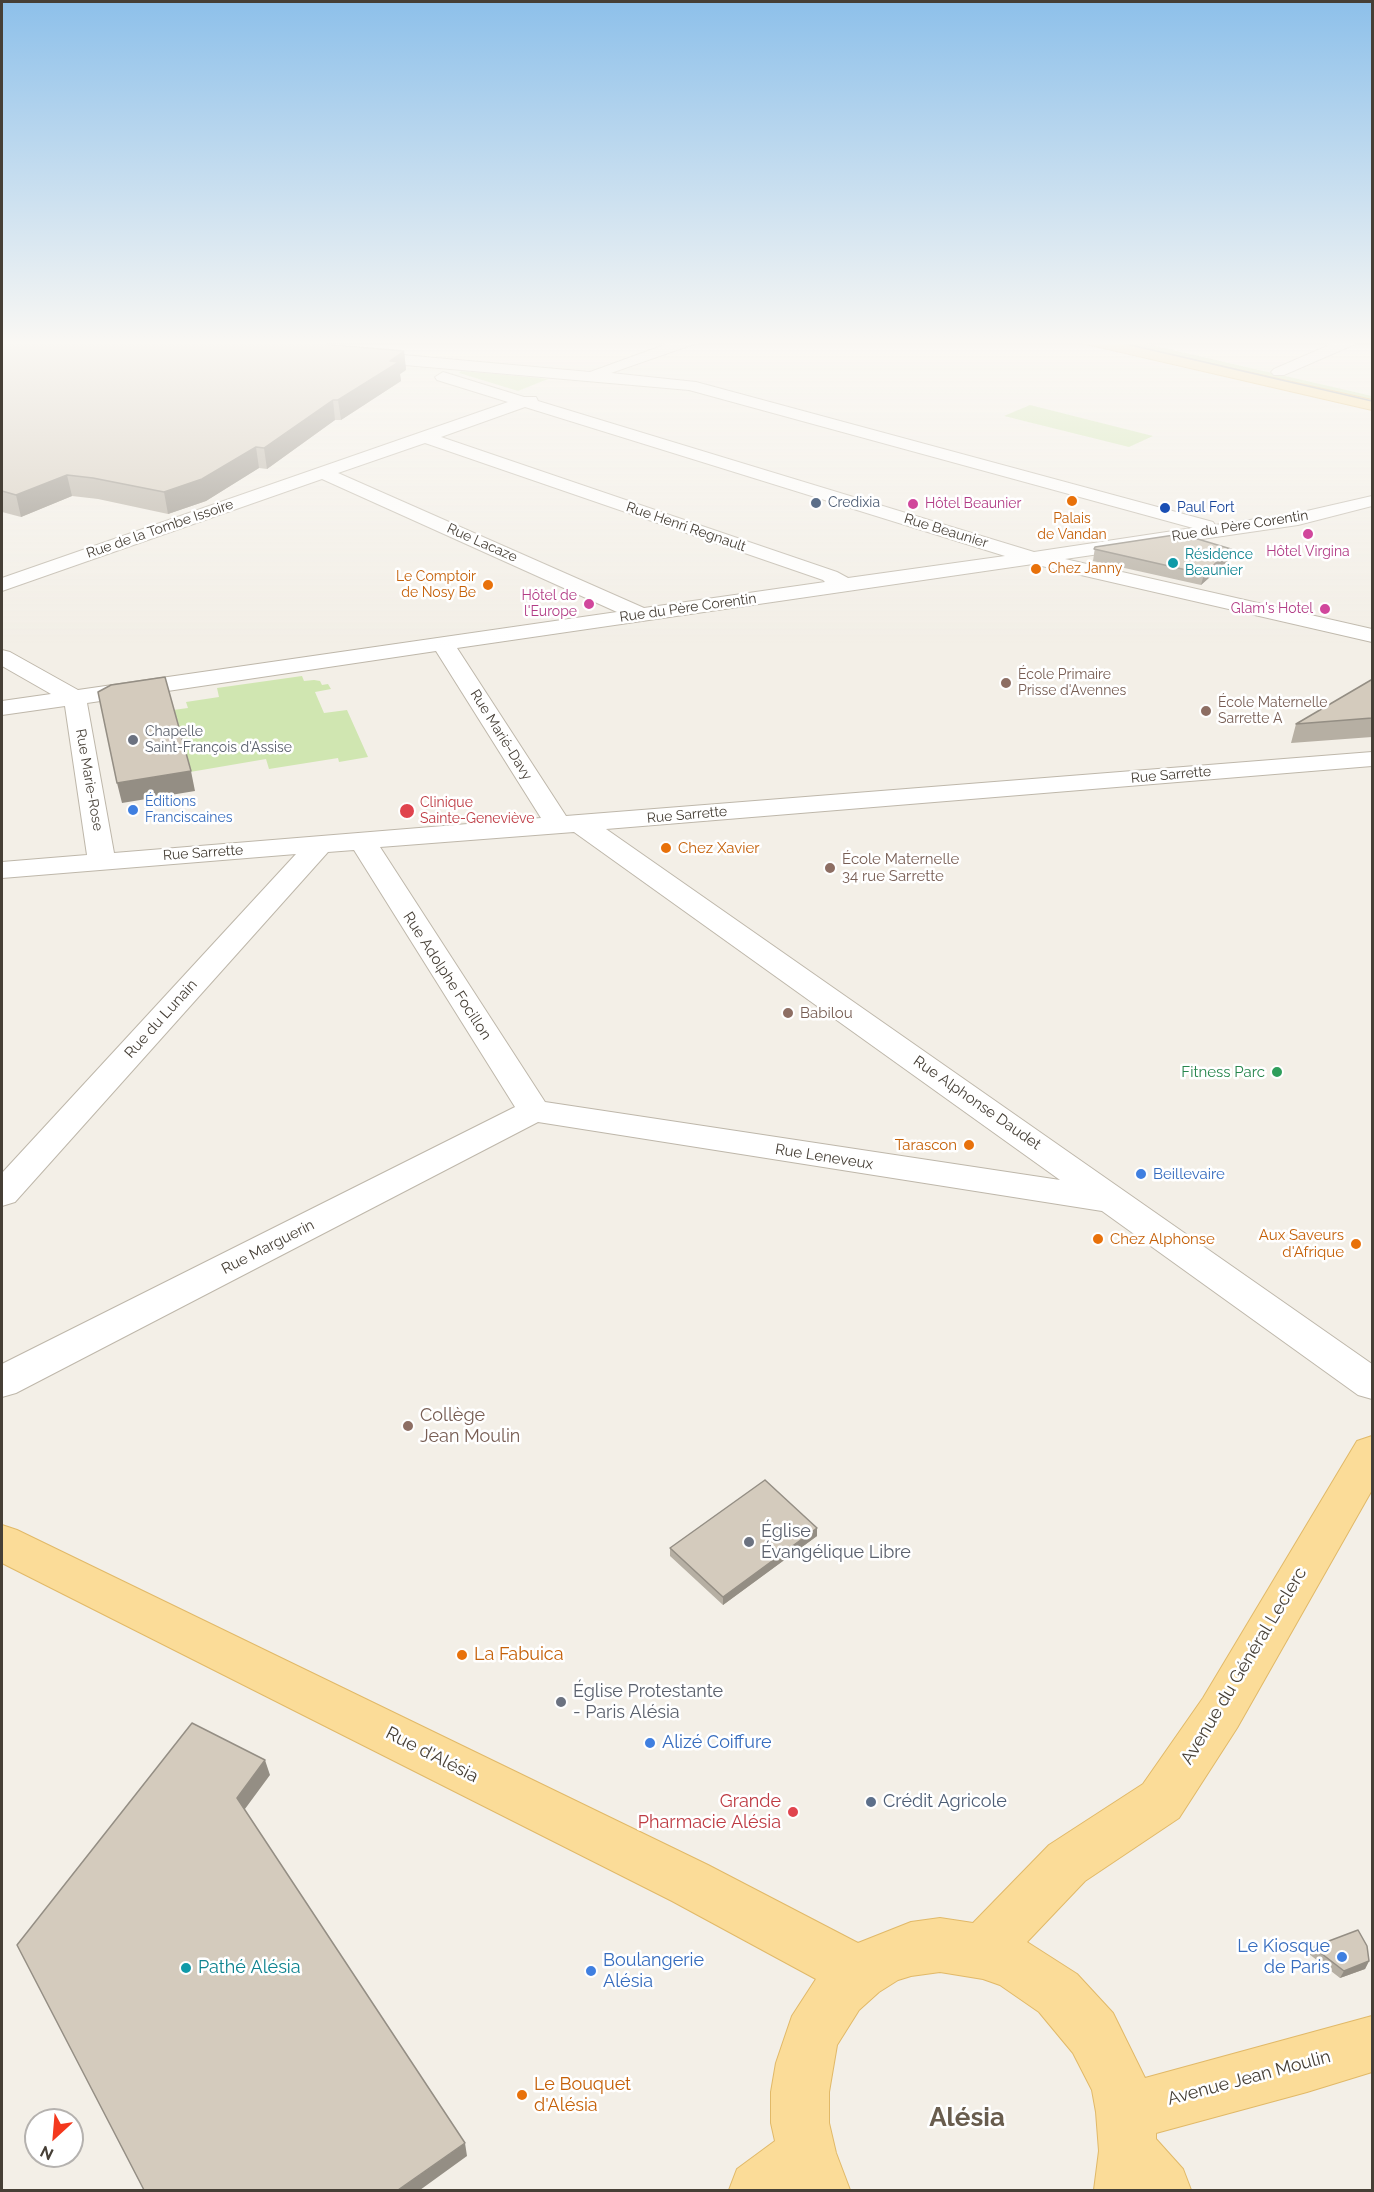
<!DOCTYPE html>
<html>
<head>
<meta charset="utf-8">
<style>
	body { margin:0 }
	#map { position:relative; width:1374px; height:2192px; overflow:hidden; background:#f3efe7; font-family:Raleway,sans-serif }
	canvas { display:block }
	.frame { position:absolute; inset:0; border:3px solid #463f36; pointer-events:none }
	.north { position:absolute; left:24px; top:2108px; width:60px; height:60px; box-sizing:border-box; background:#fff; border:2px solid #b5b2af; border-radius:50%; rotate:206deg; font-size:16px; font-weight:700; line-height:24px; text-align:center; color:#463f36 }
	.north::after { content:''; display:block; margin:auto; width:21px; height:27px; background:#f4381d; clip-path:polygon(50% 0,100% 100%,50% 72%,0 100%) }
</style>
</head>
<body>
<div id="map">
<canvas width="1374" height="2192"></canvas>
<div class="frame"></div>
<div class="north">N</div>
</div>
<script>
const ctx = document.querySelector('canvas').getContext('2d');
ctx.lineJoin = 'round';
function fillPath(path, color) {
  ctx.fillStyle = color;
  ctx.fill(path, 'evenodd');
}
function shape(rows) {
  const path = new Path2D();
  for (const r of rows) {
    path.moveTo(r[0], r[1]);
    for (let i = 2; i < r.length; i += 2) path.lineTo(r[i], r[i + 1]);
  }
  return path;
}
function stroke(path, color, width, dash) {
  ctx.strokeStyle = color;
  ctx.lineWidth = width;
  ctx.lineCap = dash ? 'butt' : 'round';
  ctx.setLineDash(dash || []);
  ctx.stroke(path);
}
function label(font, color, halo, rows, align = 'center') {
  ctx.font = font + ' Raleway,sans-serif';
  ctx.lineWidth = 5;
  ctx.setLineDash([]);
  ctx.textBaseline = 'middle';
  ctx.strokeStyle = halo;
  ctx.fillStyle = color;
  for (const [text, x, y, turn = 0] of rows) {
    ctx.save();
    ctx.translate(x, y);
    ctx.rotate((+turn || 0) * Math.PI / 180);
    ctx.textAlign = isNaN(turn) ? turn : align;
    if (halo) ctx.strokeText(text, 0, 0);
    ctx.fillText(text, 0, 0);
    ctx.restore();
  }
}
const green = shape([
	[1102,340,1129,340,1372,396,1372,403],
	[461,371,497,374,548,379,518,391,459,373],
	[1030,405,1153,436,1129,447,1004,416],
	[302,676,304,681,314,680,320,681,322,685,328,684,331,689,315,692,324,713,347,710,368,757,339,762,338,758,269,769,266,759,190,772,173,710,188,708,186,702,219,697,217,688]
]);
const minor = shape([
	[678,340,699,340,697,343,611,373,696,382,1213,522,1215,525,1298,513,1372,496,1372,506,1298,525,1065,559,1372,629,1372,642,1033,564,457,648,566,816,1372,752,1372,766,606,829,1372,1364,1372,1399,1358,1395,1102,1211,538,1122,16,1393,2,1397,2,1364,515,1107,354,850,328,852,15,1202,2,1206,2,1173,296,854,2,878,2,862,87,855,65,706,2,715,2,701,51,694,2,666,2,650,10,652,78,690,617,612,322,479,2,591,2,578,508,402,437,380,435,377,443,372,524,397,536,397,538,401,1034,552,1193,528,689,390,359,361,351,356,359,351,590,372,678,340],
	[525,407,1005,556,848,578,837,572,441,437,525,407],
	[425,443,823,580,825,582,644,608,338,473,425,443],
	[436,651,541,818,114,853,87,703,436,651],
	[574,832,1060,1180,545,1102,380,847,574,832],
	[1341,340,1354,340,1355,342,1353,345,1284,375,1274,375,1271,372,1274,369,1341,340]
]);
const major = shape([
	[1079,340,1105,340,1372,400,1372,410,1086,344,1079,340],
	[1372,1436,1372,1490,1237,1728,1179,1818,1085,1881,1027,1942,1077,1974,1113,2013,1145,2078,1372,2016,1372,2072,1307,2092,1156,2133,1156,2139,1183,2169,1191,2190,1094,2190,1099,2151,1096,2112,1092,2090,1073,2053,1039,2012,1000,1985,983,1979,940,1972,911,1976,898,1980,879,1992,859,2010,837,2045,829,2092,829,2123,836,2153,850,2190,729,2190,737,2169,775,2141,771,2123,771,2092,776,2063,792,2016,816,1979,672,1901,2,1563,2,1525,17,1530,708,1865,858,1943,911,1922,940,1918,973,1923,1049,1845,1143,1784,1203,1698,1357,1441,1372,1436]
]);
const tram = shape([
	[1109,340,1372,401]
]);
const wall = shape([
	[2,340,404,351,406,370,400,374,401,381,341,420,335,420,267,469,259,468,206,501,168,514,98,499,72,496,21,517,2,512],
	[1095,547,1229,560,1201,585,1093,561],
	[1372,680,1372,737,1291,743,1296,724],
	[817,1536,723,1605,670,1556,670,1548],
	[1313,1947,1369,1961,1365,1969,1340,1978,1309,1954]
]);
const shadedWall = shape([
	[404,351,406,370,400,374,401,381,341,420,338,400,390,361],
	[333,400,335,420,267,469,264,448],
	[256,447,259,468,206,501,168,514,164,492],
	[67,475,72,496,21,517,16,495],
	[1231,549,1229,560,1201,585,1204,574],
	[191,771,195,791,122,803,117,783],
	[817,1528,817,1536,723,1605,723,1597],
	[265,1760,270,1775,242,1813,237,1798],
	[1369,1961,1365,1969,1340,1978,1344,1971],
	[465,2143,467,2156,420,2190,398,2190]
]);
const building = shape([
	[2,340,276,340,404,351,390,361,399,362,338,400,333,400,264,448,256,447,202,479,164,492,93,478,67,475,16,495,2,491,2,340],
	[1181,534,1231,549,1204,574,1094,549,1095,547,1181,534],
	[165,677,191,771,117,783,98,692,111,685,165,677],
	[1371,680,1372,680,1372,718,1296,724,1371,680],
	[765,1480,817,1528,723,1597,670,1548,765,1480],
	[192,1723,265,1760,237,1798,465,2143,398,2190,144,2190,17,1945,192,1723],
	[1358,1930,1367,1946,1369,1961,1344,1971,1313,1947,1358,1930]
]);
const markers = [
	[1072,501,6,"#e8710a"],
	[816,503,6,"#5c6f8a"],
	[913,504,6,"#d1479c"],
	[1165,508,6,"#1a4fb4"],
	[1308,534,6,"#d1479c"],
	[1173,563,6,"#0f9aa8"],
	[1036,569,6,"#e8710a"],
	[488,585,6,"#e8710a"],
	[589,604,6,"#d1479c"],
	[1325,609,6,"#d1479c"],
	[1006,683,6,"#8d6e63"],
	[1206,711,6,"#8d6e63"],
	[133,740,6,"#6b7280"],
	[133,810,6,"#3f7fe0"],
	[407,811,8,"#e0444e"],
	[666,848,6,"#e8710a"],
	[830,868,6,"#8d6e63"],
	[788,1013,6,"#8d6e63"],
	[1277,1072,6,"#2e9e5b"],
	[969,1145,6,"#e8710a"],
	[1141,1174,6,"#3f7fe0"],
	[1098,1239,6,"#e8710a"],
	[1356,1244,6,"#e8710a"],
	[408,1426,6,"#8d6e63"],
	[749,1542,6,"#6b7280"],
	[462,1655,6,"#e8710a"],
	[561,1702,6,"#6b7280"],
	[650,1743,6,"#3f7fe0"],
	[871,1802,6,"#5c6f8a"],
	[793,1812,6,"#e0444e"],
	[1342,1957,6,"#3f7fe0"],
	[186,1968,6,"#0f9aa8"],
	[591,1971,6,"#3f7fe0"],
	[522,2095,6,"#e8710a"]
];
const farServicenames = [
	["Credixia",828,503]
];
const farHotelnames = [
	["Hôtel Beaunier",925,504,"left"],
	["Hôtel Virgina",1308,552,"center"],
	["Hôtel de",577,596],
	["l'Europe",577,612],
	["Glam's Hotel",1313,609]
];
const farTransitnames = [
	["Paul Fort",1177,508]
];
const farFoodnames = [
	["Palais",1072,519],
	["de Vandan",1072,535],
	["Chez Janny",1048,569,"left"],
	["Le Comptoir",476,577,"right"],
	["de Nosy Be",476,593,"right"]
];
const farStreetnames = [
	["Rue du Père Corentin",1240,526,-9],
	["Rue Henri Regnault",686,527,19],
	["Rue de la Tombe Issoire",160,529,-19],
	["Rue Beaunier",946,531,17],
	["Rue Lacaze",482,543,24],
	["Rue du Père Corentin",688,608,-8],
	["Rue Marié-Davy",501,735,58],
	["Rue Sarrette",1171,775,-5],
	["Rue Marie-Rose",89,780,80],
	["Rue Sarrette",687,815,-5],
	["Rue Sarrette",203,853,-4]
];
const farCulturenames = [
	["Résidence",1185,555],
	["Beaunier",1185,571]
];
const farEducationnames = [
	["École Primaire",1018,675],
	["Prisse d'Avennes",1018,691],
	["École Maternelle",1218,703],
	["Sarrette A",1218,719]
];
const farWorshipnames = [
	["Chapelle",145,732],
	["Saint-François d'Assise",145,748]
];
const farShopnames = [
	["Éditions",145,802],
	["Franciscaines",145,818]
];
const farHealthnames = [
	["Clinique",420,803],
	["Sainte-Geneviève",420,819]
];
const foodNames = [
	["Chez Xavier",678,848],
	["Tarascon",957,1145,"right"],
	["Aux Saveurs",1344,1235,"right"],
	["d'Afrique",1344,1252,"right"],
	["Chez Alphonse",1110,1239]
];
const educationNames = [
	["École Maternelle",842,859],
	["34 rue Sarrette",842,876],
	["Babilou",800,1013]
];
const streetNames = [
	["Rue Adolphe Focillon",447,976,57],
	["Rue du Lunain",161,1019,-48],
	["Rue Alphonse Daudet",977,1103,35],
	["Rue Leneveux",824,1157,9],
	["Rue Marguerin",268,1247,-27]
];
const leisureNames = [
	["Fitness Parc",1265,1072]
];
const shopNames = [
	["Beillevaire",1153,1174]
];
const nearEducationnames = [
	["Collège",420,1416],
	["Jean Moulin",420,1437]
];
const nearWorshipnames = [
	["Église",761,1532],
	["Évangélique Libre",761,1553],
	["Église Protestante",573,1692],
	["- Paris Alésia",573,1713]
];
const nearFoodnames = [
	["La Fabuica",474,1655],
	["Le Bouquet",534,2085],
	["d'Alésia",534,2106]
];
const nearStreetnames = [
	["Avenue du Général Leclerc",1244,1666,-59],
	["Rue d'Alésia",432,1755,27],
	["Avenue Jean Moulin",1249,2078,-15]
];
const nearShopnames = [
	["Alizé Coiffure",662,1743],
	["Le Kiosque",1330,1947,"right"],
	["de Paris",1330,1968,"right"],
	["Boulangerie",603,1961],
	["Alésia",603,1982]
];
const nearHealthnames = [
	["Grande",781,1802],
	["Pharmacie Alésia",781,1823]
];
const nearServicenames = [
	["Crédit Agricole",883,1802]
];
const nearCulturenames = [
	["Pathé Alésia",198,1968]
];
const nearDistrictnames = [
	["Alésia",967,2118]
];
fillPath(green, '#d0e6b1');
stroke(minor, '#beb7aa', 2);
stroke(major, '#e1b968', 2);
fillPath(minor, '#fff');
fillPath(major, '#fbdc98');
stroke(tram, '#969696', 1.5);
fillPath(wall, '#b6afa3');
fillPath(shadedWall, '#948e84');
fillPath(building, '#d4cbbd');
stroke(building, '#948e84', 1.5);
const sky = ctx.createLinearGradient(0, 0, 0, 647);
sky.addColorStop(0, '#8dc0ea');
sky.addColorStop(0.53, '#faf8f4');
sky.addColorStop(1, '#faf8f400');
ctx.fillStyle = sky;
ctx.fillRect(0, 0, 1374, 647);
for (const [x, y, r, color] of markers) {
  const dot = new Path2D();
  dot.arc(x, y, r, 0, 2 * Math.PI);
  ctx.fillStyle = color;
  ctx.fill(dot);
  stroke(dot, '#fff', 2);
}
label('14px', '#4e5e75', '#fff', farServicenames, 'left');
label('14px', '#b23c85', '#fff', farHotelnames, 'right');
label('14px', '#164399', '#fff', farTransitnames, 'left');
label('14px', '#c56008', '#fff', farFoodnames);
label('14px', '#463f36', '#fff', farStreetnames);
label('14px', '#0d838f', '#fff', farCulturenames, 'left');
label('14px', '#785e54', '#fff', farEducationnames, 'left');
label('14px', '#5b616d', '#fff', farWorshipnames, 'left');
label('14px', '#366cbe', '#fff', farShopnames, 'left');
label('14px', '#be3a42', '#fff', farHealthnames, 'left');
label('15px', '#c56008', '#fff', foodNames, 'left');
label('15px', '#785e54', '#fff', educationNames, 'left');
label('15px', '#463f36', '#fff', streetNames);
label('15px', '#27864d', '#fff', leisureNames, 'right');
label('15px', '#366cbe', '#fff', shopNames, 'left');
label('18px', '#785e54', '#fff', nearEducationnames, 'left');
label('18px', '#5b616d', '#fff', nearWorshipnames, 'left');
label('18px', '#c56008', '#fff', nearFoodnames, 'left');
label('18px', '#463f36', '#fff', nearStreetnames);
label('18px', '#366cbe', '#fff', nearShopnames, 'left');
label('18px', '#be3a42', '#fff', nearHealthnames, 'right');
label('18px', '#4e5e75', '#fff', nearServicenames, 'left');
label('18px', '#0d838f', '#fff', nearCulturenames, 'left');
label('bold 26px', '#695d4e', '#fff', nearDistrictnames);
</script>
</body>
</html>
